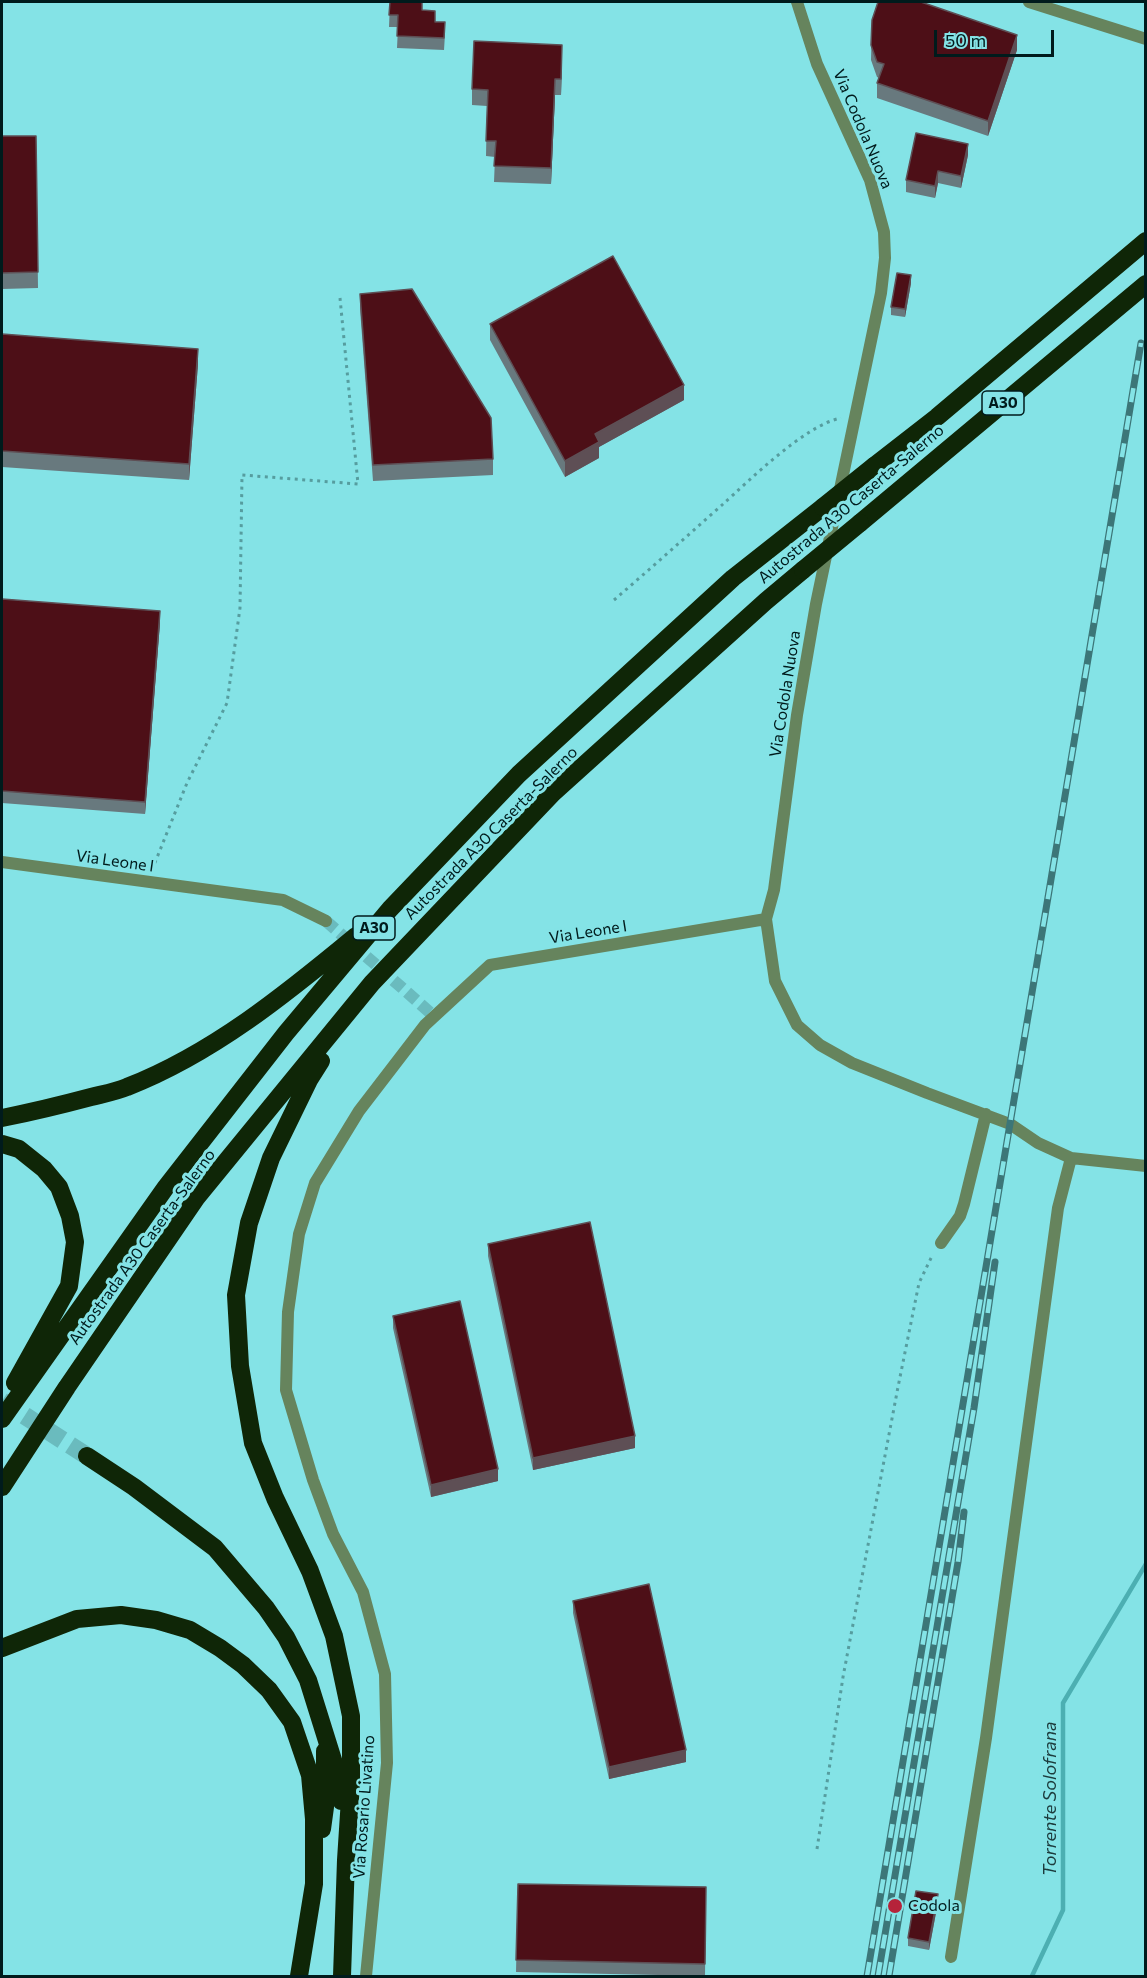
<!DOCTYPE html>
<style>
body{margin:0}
#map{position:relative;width:1147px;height:1978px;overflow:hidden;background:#84e3e6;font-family:Commissioner,sans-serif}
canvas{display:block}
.frame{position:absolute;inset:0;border:3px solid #001b1c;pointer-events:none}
.scale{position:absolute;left:934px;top:30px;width:120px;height:27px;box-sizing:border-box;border:3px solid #001b1c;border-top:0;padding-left:8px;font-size:18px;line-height:21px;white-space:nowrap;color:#001b1c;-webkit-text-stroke:4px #84e3e6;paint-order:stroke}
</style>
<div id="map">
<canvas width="1147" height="1978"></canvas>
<div class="frame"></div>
<div class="scale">50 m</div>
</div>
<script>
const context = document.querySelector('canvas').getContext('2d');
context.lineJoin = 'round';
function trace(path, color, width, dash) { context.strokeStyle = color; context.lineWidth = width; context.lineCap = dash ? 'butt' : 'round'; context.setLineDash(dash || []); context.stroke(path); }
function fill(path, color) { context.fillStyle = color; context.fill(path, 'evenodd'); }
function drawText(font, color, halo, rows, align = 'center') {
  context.font = font + ' Commissioner,sans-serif'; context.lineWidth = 6; context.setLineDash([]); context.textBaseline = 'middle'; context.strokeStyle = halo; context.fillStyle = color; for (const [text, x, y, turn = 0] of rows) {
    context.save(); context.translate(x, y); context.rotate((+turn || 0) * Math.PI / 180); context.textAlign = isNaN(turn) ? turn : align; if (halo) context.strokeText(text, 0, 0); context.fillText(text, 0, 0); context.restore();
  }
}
trace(new Path2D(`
 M1032,1976L1063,1910V1703L1146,1564`), '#4cafb2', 4.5);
trace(new Path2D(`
 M326,921L434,1016`), '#6abbbe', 12, [12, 6]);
trace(new Path2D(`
 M2,1401L87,1456`), '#6abbbe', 18, [18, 9]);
trace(new Path2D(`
 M614,600C650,569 686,537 722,505C750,480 805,425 841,418
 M152,870L187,783L227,703L240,608L242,475L358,484L340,298
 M817,1849L843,1677L898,1387L919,1283L933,1254`), '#569d9f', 3, [3, 4.5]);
trace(new Path2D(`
 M797,2L817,64L870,180L884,232L885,258L881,293L816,604L797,715L774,890L766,919L775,981L797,1025L820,1045L852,1063L927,1093L1010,1124L1038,1143L1071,1158L1146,1166
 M1029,2L1146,39
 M2,862L283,900L326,921
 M941,1243L960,1216L964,1204L986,1114
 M951,1957L986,1738L1058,1208L1071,1158
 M366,1976L387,1763L385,1674L363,1592L333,1534L313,1480L286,1390L288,1312L299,1234L315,1183L359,1111L425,1025L490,965L766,919`), '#66845d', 12);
trace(new Path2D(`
 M874,466L937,417L1146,241
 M860,523L1146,284
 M321,1061L309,1080L271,1158L249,1223L236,1295L240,1366L253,1443L275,1498L310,1571L334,1636L351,1716V1783L346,1860L342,1976
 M2,1118C32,1112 61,1105 91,1097C103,1094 115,1092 127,1087C212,1054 286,994 356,936
 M2,1144L19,1149L44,1169L59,1187L70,1216L75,1242L69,1286L15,1383
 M2,1419L166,1187L286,1033L390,909L519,774L733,578L823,507
 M87,1456L134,1487L215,1548L266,1608L286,1637L308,1680L338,1776L341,1801
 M2,1487L67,1387L197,1197L372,983L553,793L766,601L803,570
 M2,1648L77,1619L121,1615L156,1620L190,1630L220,1648L243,1665L269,1690L292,1722L310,1775L314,1819V1884L299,1976
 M322,1829L325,1807V1751`), '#0f2607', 18);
const rail = new Path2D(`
 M867,1976L1141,343
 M878,1976L974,1408L995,1262
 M889,1976L958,1562L964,1512`);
trace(rail, '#3c7678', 7);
trace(rail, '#84e3e6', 4.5, [14]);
trace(new Path2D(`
 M823,507L874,466
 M803,570L860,523`), '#0f2607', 18);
fill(new Path2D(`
 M390,2L422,10L435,22L445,34L444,50L397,48L398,27H389Z
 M872,20L1017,50L988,136L877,98V83L879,78L877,77L871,60Z
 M562,61L561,95H555L551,184L494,182L495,157L486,156L487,106L472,105V89Z
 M2,136H36L38,288L2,289Z
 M968,155L961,188L938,183L935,198L906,192V180Z
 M911,283L905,317L891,315V307Z
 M360,294L493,459V475L373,481L360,309Z
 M490,324L684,400L599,447V458L565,477L490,340Z
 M2,334L198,364L189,480L2,467Z
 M2,599L160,623L145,814L2,803Z
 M488,1244L635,1448L533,1470L488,1256Z
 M393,1316L498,1481L431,1497L393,1328Z
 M573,1601L686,1762L609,1779L573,1613Z
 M518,1884L706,1887L705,1976L516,1972Z
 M938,1902L929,1950L908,1946V1938Z`), '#68797e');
fill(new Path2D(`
 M1017,35V50L988,136V121Z
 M562,45V61L561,95V79Z
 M555,79V95L551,184V168Z
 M968,144V155L961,188V176Z
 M938,171V183L935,198V186Z
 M911,275V283L905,317V309Z
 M198,349V364L189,480V464Z
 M684,385V400L599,447V458L565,477V461L595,434Z
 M160,611V623L145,814V802Z
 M635,1436V1448L533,1470V1458Z
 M498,1469V1481L431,1497V1485Z
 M686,1750V1762L609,1779V1767Z
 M938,1894V1902L929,1950V1942Z`), '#5e4f55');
const building = new Path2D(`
 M390,2H422V10L435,11V22H445L444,38L397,36L398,15H389Z
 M878,2H921L1017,35L988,121L877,83L884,64L877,62L871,45L872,20Z
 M474,41L562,45L561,79H555L551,168L494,166L496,141H486L488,90L472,89Z
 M916,133L968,144L961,176L938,171L935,186L906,180Z
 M2,136H36L38,272L2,273Z
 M613,256L684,385L595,434L599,442L565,461L490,324Z
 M897,273L911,275L905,309L891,307Z
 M412,289L491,418L493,459L373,465L360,294Z
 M2,334L198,349L189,464L2,451Z
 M2,599L160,611L145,802L2,791Z
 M590,1222L635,1436L533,1458L488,1244Z
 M460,1301L498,1469L431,1485L393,1316Z
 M649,1584L686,1750L609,1767L573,1601Z
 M518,1884L706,1887L705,1964L516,1960Z
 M916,1891L938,1894L929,1942L908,1938Z`);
fill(building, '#4d0f17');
trace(building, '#5e4f55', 1.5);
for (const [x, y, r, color] of [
 [895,1906,8,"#b5233a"]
]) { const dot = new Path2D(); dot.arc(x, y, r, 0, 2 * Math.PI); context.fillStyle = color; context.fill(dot); trace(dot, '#84e3e6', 2); }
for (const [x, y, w] of [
 [1003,403,42],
 [374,928,42]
]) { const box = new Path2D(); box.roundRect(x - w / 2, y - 12, w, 24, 4.5); context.fillStyle = '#84e3e6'; context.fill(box); trace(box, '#001b1c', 1.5); }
drawText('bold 15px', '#001b1c', null, [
 ["A30",1003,403],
 ["A30",374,928]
]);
drawText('16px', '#001b1c', '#84e3e6', [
 ["Via Codola Nuova",863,129,67],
 ["Autostrada A30 Caserta-Salerno",851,504,-40],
 ["Via Codola Nuova",785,694,-81],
 ["Autostrada A30 Caserta-Salerno",491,833,-45],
 ["Via Leone I",115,861,8],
 ["Via Leone I",588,932,-9],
 ["Autostrada A30 Caserta-Salerno",142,1247,-54],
 ["Via Rosario Livatino",364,1807,-86]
]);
drawText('16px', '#001b1c', '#84e3e6', [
 ["Codola",908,1906]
], 'left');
drawText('italic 18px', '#1c3b3c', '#84e3e6', [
 ["Torrente Solofrana",1050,1799,-90]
]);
</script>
